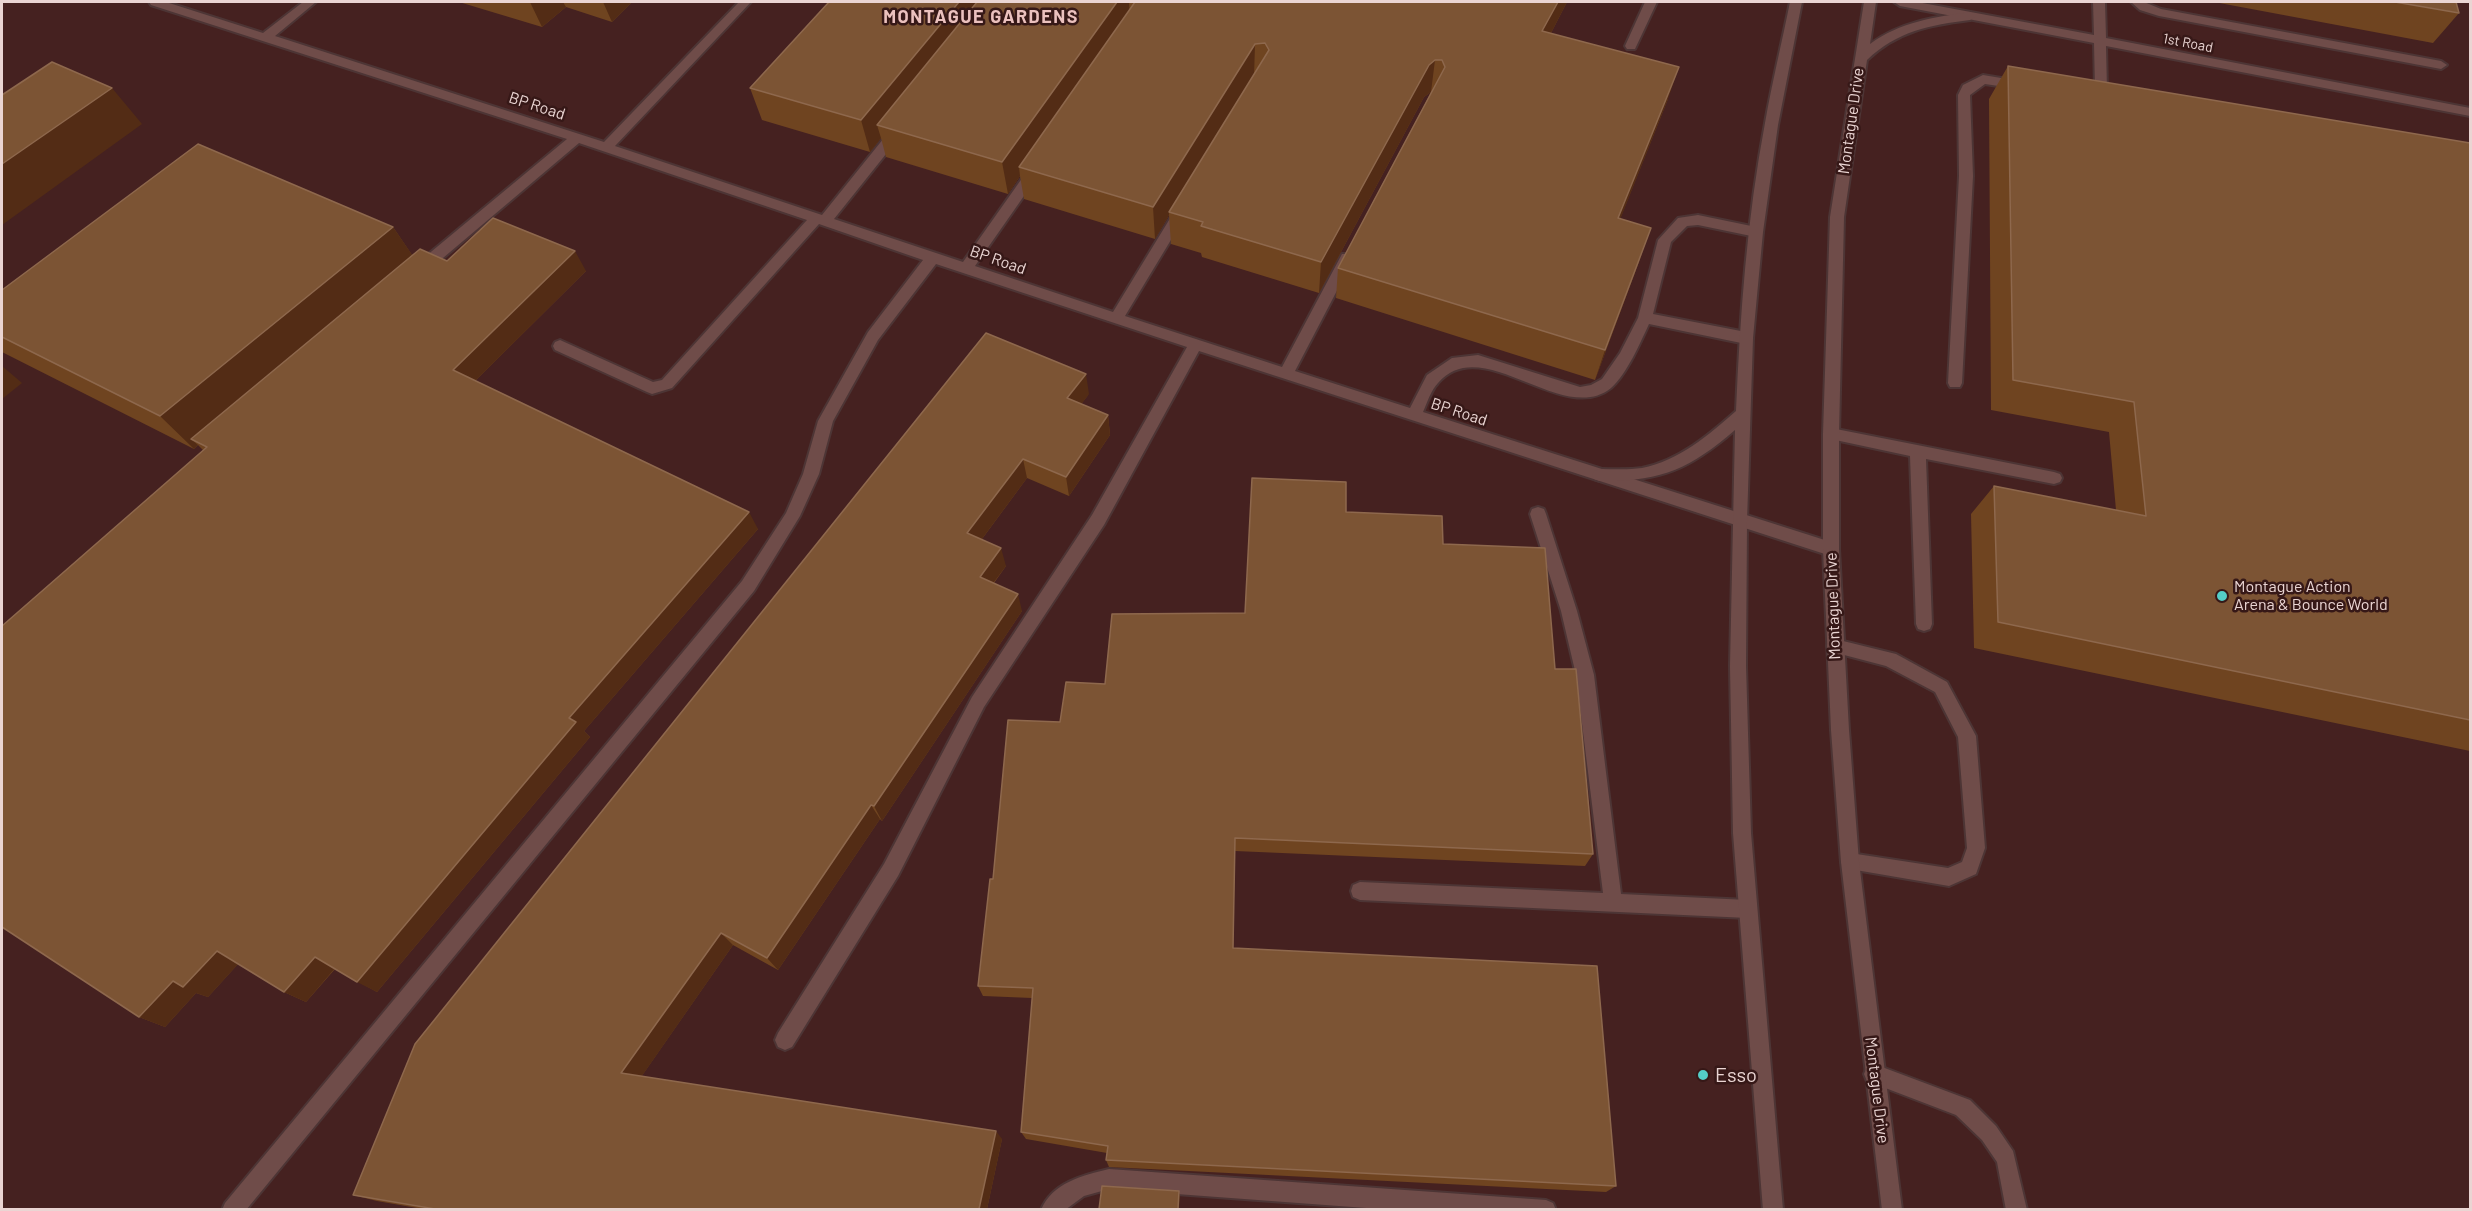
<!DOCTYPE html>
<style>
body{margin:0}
#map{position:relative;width:2472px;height:1211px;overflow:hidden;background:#361817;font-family:Barlow,sans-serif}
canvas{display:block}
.frame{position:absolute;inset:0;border:3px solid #ead5d3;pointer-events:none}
</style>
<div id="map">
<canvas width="2472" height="1211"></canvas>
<div class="frame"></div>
</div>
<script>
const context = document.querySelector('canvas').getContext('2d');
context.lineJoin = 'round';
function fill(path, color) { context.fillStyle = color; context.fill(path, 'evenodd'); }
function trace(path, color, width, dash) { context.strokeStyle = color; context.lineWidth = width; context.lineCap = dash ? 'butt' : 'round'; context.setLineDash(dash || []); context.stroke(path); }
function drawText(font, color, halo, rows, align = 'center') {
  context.font = font + ' Barlow,sans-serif'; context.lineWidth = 5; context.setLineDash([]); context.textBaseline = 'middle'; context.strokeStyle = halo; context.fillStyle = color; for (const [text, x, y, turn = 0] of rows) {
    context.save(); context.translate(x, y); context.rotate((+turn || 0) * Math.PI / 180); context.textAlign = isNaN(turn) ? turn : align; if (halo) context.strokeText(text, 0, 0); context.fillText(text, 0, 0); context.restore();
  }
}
fill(new Path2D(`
 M2,2H2470V1209L2,1210Z`), '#452120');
const service = new Path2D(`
 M149,2H166L263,33L303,2H316L275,36L604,142L739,2H751L615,146L822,215L892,128H902L904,131L902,134L834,219L963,262L1030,167H1040L1042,170L1040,173L975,266L1113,312L1177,207H1187L1189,210L1125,316L1282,367L1342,254H1352L1354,258L1295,371L1410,408L1427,375L1452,358L1478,355L1580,387L1591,385L1602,379L1620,353L1638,318L1658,240L1678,218L1698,215L1761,228L1763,232L1756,237L1698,225L1687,226L1671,242L1653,314L1746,332L1751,334L1753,338L1751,342L1746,344L1649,324C1640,343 1627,374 1611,388C1563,427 1482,331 1438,383C1431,390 1427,403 1423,412L1831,542L1837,544L1839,549L1837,554L1831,556L1199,351L1104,525L984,707L898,876L792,1047L785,1050L778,1047L775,1040L778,1033L884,864L972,697L1092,515L1187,347L936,264L878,340L833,421L819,474L800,516L754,591L246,1210H222L225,1203L742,581L786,513L803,474L818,421L868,332L923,260L819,224L672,388L652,394L647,392L555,350L553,346L555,342L560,340L653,382L662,380L807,220L579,143L424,274H414L412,270L414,266L567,139L151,5Z
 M1645,2H1657L1635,49H1627L1625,46Z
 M1894,2H1917L2094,35L2093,2H2105L2106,38L2470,108V116L2106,46L2107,91L2092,101L2086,97L2095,89L2094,43L1900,6Z
 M2131,2H2144L2161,9L2441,61L2447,65L2441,69L2159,16L2140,10Z
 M1983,75L2019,81L2025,85L2019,89L1985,84L1970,95L1973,176L1962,383L1960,387H1950L1948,383L1959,176L1958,95L1963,85Z
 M1831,428L2054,472L2060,474L2062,478L2060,482L2054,484L1926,459L1932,624L1930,629L1924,631L1918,629L1916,624L1910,456L1826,438L1823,434L1826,430Z
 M1538,507L1544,509L1546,514L1577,611L1594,675L1621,894L1748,900L1755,903L1757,909L1755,915L1748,918L1360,900L1353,897L1351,891L1353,885L1360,882L1603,893L1576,675L1561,611L1530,514L1532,509Z
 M1835,639L1896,654L1947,682L1976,736L1985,848L1976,874L1949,886L1844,868L1841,862L1844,856L1850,853L1948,868L1962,862L1967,848L1958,737L1935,692L1886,666L1829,651L1827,646L1829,641Z
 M1874,1064L1970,1100L1996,1126L2013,1151L2027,1210H2006L1997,1162L1982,1140L1956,1115L1867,1081L1864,1074L1867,1067Z
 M1109,1169L1546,1200L1553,1203L1556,1210H1393L1109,1189L1084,1196L1065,1210H1041C1052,1183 1083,1175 1109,1169Z`);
const secondary = new Path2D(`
 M1790,2H1802L1778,125L1763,232L1753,338L1747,521L1746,666L1751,833L1783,1210H1763L1733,833L1730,666L1735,430C1690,469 1660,482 1600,481L1594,479L1592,475L1594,471L1600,469C1614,469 1628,470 1642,468C1678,461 1709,435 1736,411C1740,315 1747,218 1765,123C1772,83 1782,42 1790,2Z
 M1864,2H1876L1870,44C1900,22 1934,17 1970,12L1976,16L1970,20C1930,25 1897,31 1867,60L1844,217L1839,434V549L1849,730L1859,862L1902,1210H1882L1841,862L1831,730L1823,549V434L1830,217Z`);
trace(service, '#4d3535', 4);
trace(secondary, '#4d3535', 4);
fill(service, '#6f4c49');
fill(secondary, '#6f4c49');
fill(new Path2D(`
 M459,2H632L612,22L566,7L542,27Z
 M829,2H1567L1551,33L1668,99L1620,219L1640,259L1595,380L1336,298L1338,268L1431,92L1424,97L1319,293L1202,257L1201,253L1171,244L1169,215L1155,239L1024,199L1020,176L1008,194L886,157L881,138L870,152L762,120L750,88Z
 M2214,2H2456L2459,13L2433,43Z
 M2008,66L2470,143V751L1974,648L1971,514L1994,486L2116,510L2109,432L1991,410L1989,99Z
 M393,227L412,255L447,261L586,271L475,381L758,529L584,731L590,737L377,992L335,969L306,1002L284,992L238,964L208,997L196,993L165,1027L139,1017L203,450L198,445L194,449L2,352V290Z
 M1089,394L1081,404L1108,415L1110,435L1069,496L1027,478L982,539L1006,566L994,583L1022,611L882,821L880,819L778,970L733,945L641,1077L1002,1139L987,1209H423L377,1201L353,1195L415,1044Z
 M1346,512L1443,544L1555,669L1593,854L1585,866L1235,851L1233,948L1616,1186L1606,1192L1109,1167L1106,1160L1107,1153L1026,1139L1021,1132L1032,998L983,996L978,986L993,879L1060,722L1105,684L1245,613Z`), '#6f4420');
fill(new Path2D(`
 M530,2H563L566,7L542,27Z
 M603,2H632L612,22Z
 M959,2H992L877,125L881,138L870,152L861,120Z
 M1117,2H1129L1130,20L1019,167L1020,176L1008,194L1002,162Z
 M1558,2H1567L1535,64L1542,31Z
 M1255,44L1254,77L1169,212V215L1155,239L1153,207Z
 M1435,60L1431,92L1424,97L1319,293L1321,262L1429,65Z
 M1679,67L1668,99L1608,250L1618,218Z
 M112,88L142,124L2,225V164Z
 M393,227L417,262L191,439L198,445L194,449L160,416Z
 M1651,228L1640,259L1595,380L1605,350Z
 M575,251L586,271L467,389L453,370Z
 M2,366L22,383L2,399Z
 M1086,374L1089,394L1071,418L1067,398Z
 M1108,415L1110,435L1069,496L1066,477Z
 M1023,459L1027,478L973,551L967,533Z
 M749,512L758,529L584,731L590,737L377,992L357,982L569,718Z
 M1001,548L1006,566L985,594L980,577Z
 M1018,594L1022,611L882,821L874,806Z
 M871,805L880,819L778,970L767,958Z
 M721,933L733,945L637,1083L621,1073Z
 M217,951L240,962L208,997L196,993L165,1027L139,1017L173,981Z
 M315,957L336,967L306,1002L284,992Z
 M996,1131L1002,1139L987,1209H979Z
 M1179,1191L1180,1197L1179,1209H1178Z`), '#532c15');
const building = new Path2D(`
 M829,2H959L861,120L750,88Z
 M977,2H1117L1002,162L877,125Z
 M1135,2H1558L1542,31L1679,67L1618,218L1651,228L1605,350L1338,268L1445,67L1442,60H1435L1429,65L1321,262L1201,226L1203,222L1169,212L1269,50L1265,43L1255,44L1153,207L1019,167Z
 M2395,2H2456L2459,13Z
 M52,62L112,88L2,164V95Z
 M2008,66L2470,143V720L1998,622L1994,486L2146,516L2134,402L2013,380Z
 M198,144L393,227L160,416L2,337V290Z
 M493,218L575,251L453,370L749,512L569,718L576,722L357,982L315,957L284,992L217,951L183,987L173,981L139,1017L2,927V626L207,447L191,439L420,249L447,261Z
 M986,333L1086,374L1067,398L1108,415L1066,477L1023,459L967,533L1001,548L980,577L1018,594L874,806L871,805L767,958L721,933L621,1073L996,1131L979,1209H435L353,1195L415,1044Z
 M1252,478L1346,482V512L1442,516L1443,544L1545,548L1555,669H1576L1593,854L1235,838L1233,948L1597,966L1616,1186L1106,1160L1108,1146L1021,1132L1033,988L978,986L990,879H993L1008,720L1060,722L1066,682L1105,684L1112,614L1245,613Z
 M1102,1186L1179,1191L1178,1209H1099Z`);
fill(building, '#7c5434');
trace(building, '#8e684d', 1.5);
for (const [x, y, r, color] of [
 [2222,596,6,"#54cdc7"],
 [1703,1075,6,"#54cdc7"]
]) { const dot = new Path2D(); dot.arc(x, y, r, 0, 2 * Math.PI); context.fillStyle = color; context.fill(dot); trace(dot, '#361817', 2); }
drawText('14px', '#ead5d3', '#361817', [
 ["1st Road",2188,43,11]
]);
drawText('16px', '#ead5d3', '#361817', [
 ["BP Road",537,106,18],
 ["Montague Drive",1851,121,-82],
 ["BP Road",998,260,19],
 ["BP Road",1459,412,18],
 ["Montague Drive",1833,606,-92],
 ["Montague Drive",1877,1090,83]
]);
drawText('16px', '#ead5d3', '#361817', [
 ["Montague Action",2234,587],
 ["Arena & Bounce World",2234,605]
], 'left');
context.letterSpacing = '1.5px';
drawText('bold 18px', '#ebc1be', '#361817', [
 ["MONTAGUE GARDENS",981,17]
]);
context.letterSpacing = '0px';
drawText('20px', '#ead5d3', '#361817', [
 ["Esso",1715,1075]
], 'left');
</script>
